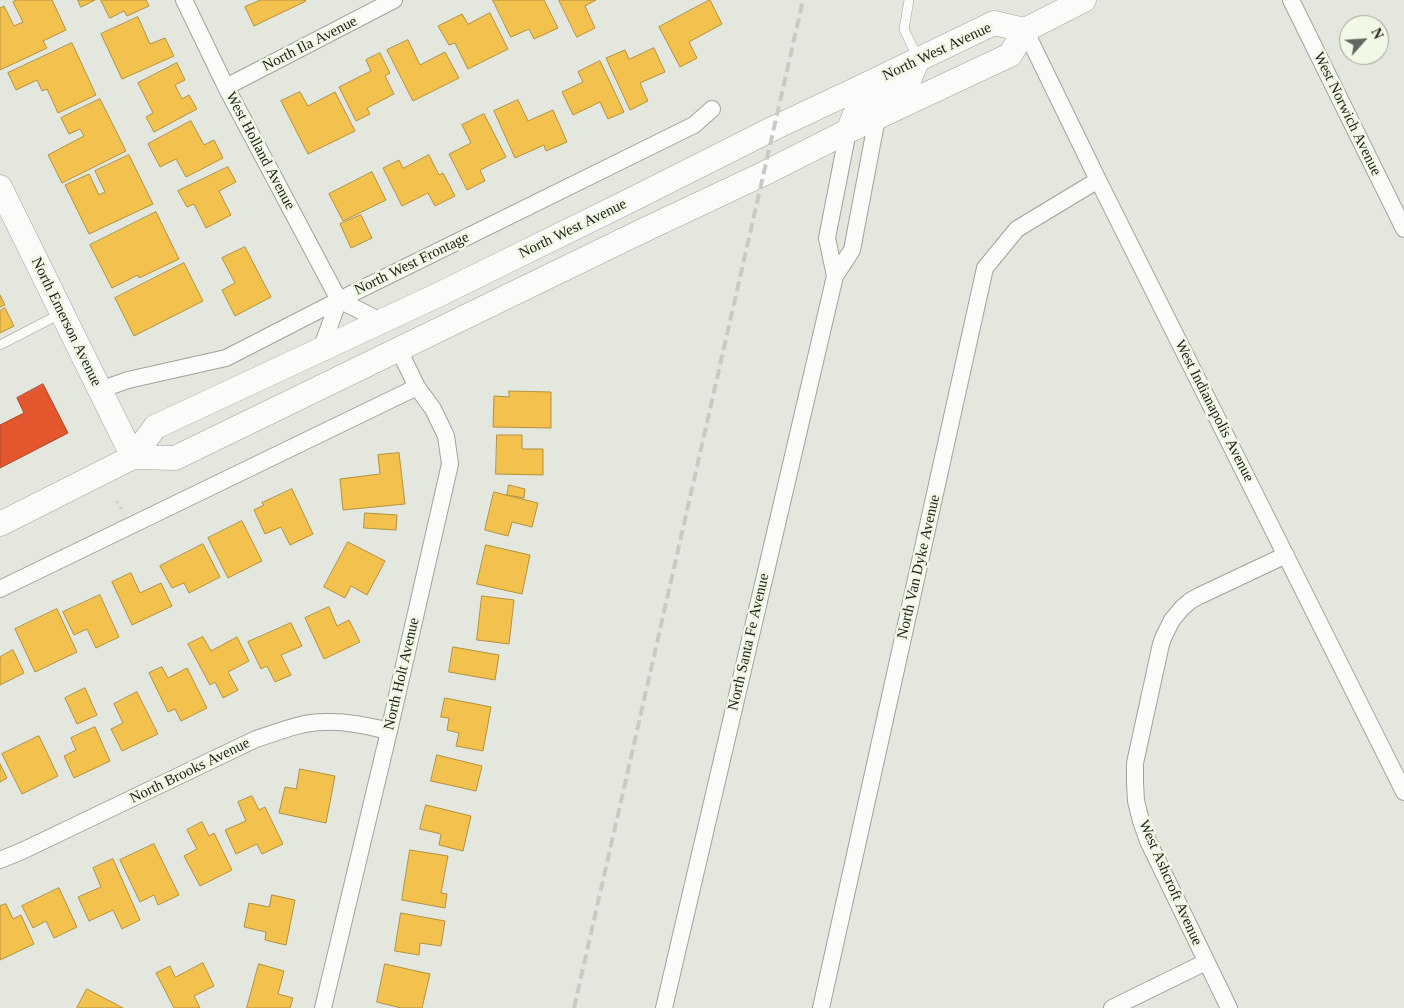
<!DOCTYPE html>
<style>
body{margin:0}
#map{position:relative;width:1404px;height:1008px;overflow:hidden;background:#e3e7dd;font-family:"Times New Roman",serif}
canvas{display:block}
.north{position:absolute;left:1339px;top:15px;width:50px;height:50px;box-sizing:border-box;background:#f1f8e6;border:1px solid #9da294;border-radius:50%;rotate:64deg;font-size:14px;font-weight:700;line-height:20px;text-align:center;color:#1e201a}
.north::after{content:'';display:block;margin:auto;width:18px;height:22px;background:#63665e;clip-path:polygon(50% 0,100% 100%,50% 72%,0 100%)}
</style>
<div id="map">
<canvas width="1404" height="1008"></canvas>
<div class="north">N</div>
</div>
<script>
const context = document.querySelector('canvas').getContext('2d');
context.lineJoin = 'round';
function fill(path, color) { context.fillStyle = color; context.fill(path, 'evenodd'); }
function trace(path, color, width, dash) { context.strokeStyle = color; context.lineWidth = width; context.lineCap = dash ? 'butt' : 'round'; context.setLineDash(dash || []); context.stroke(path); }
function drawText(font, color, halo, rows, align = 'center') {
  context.font = font + ' "Times New Roman",serif'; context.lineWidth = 5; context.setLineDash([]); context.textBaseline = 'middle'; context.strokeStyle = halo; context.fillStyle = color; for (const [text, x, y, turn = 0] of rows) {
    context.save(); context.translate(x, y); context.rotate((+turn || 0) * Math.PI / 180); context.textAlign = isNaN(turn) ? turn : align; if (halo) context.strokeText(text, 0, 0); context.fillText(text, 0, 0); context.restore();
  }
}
const homes = new Path2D(`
 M17,0H52L66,30L43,41L47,48L0,70V8L4,6L14,26L23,22L13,2Z
 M78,0H95L81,7Z
 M101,0H146L149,6L127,16L124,11L110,18Z
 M261,0H305L306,1L254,26L245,7Z
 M493,0H544L558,28L534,39L529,29L511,37Z
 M559,0H596L585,6L595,28L577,37Z
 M710,0L722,24L689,42L697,58L680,67L659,27Z
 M490,13L508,49L468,69L455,43L449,45L438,26L462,14L468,24Z
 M138,17L150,44L165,38L174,56L122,79L101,34Z
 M408,40L420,65L445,52L459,78L413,101L387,50Z
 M72,43L96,95L58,113L47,89L42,91L37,80L16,90L8,73Z
 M654,48L665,72L640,83L648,101L630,110L606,58L625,50L629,59Z
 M380,53L390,73L385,76L394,94L367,108L370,114L356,121L339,87L371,71L366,60Z
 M600,61L624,112L608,119L600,102L573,115L562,92L583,82L578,72Z
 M177,63L185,80L175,85L182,99L189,95L197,109L154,132L146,117L153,113L138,83Z
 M300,92L308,106L335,92L355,131L308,154L281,101Z
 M100,99L126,151L62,183L48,155L84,136L80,129L69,134L61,118Z
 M518,100L528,121L553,110L567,142L546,151L544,145L515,158L494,111Z
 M484,114L506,157L480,170L485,181L467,190L449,154L471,143L462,125Z
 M191,121L204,145L214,140L223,158L186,177L176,159L160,167L148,144Z
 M129,155L153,204L89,234L65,185L89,174L99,195L105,192L95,171Z
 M429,155L439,175L443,173L455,196L435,206L428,193L402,206L383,168L399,160L403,168Z
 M228,167L236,182L219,191L231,215L206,228L194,204L187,207L178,191Z
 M372,172L386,200L343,221L329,194Z
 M156,212L179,259L139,278L138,275L112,288L90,245Z
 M361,215L372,238L351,248L340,224Z
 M245,247L271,297L235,316L222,290L235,283L222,258Z
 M184,263L203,301L134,336L115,298Z
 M0,295L5,305L0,307Z
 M5,308L14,326L0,333V311Z
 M509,391L551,392V428L493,427L494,396L509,397Z
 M497,435H522V449H543V475L496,474Z
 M399,453L405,504L343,510L340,479L380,474L378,455Z
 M509,485L525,489L524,498L507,495Z
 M292,489L313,534L290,545L281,527L265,534L254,510L264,505L262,503Z
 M494,492L538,503L532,527L512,522L508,536L485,530Z
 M365,513L397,515L396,530L364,528Z
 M242,521L262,561L228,578L208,538Z
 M348,542L385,561L367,595L351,586L345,598L324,587Z
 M203,544L220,577L189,593L184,583L172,588L160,566Z
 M486,545L530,555L522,594L477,584Z
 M131,573L140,593L161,583L172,606L132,625L112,582Z
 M100,595L119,637L96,648L87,629L74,635L63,612Z
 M482,596L514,600L509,644L477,640Z
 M329,607L337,626L349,620L360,642L324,659L305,618Z
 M57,609L77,652L35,672L15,629Z
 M291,623L302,646L281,655L291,675L275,682L267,666L261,669L248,642Z
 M203,637L211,651L237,637L249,661L228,672L238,690L223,698L215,682L210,685L188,644Z
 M453,647L499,655L495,680L449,672Z
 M13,650L24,673L0,685V657Z
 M162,667L168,678L187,668L207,708L181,721L175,709L168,712L149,673Z
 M85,688L97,715L77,724L65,698Z
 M137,692L158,734L122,751L111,729L123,723L114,704Z
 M445,698L491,707L483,751L456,746L459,733L447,730L449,718L441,717Z
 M95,727L110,761L74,778L64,756L76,750L71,738Z
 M39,736L58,776L22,794L2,754Z
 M437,755L482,766L476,791L431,781Z
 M0,764L7,778L0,782Z
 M300,769L335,776L326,823L279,813L285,787L296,789Z
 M252,796L259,810L265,807L283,844L262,854L257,844L236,854L225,830L246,821L238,802Z
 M426,805L471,816L463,851L439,845L441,834L420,829Z
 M202,822L209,836L214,833L232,870L200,886L184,856L197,849L187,830Z
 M154,844L179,895L158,905L154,895L140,902L120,860Z
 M410,850L448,856L441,893L447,894L445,908L402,900Z
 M113,859L140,920L122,929L113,910L89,921L78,897L101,887L93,868Z
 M59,888L77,927L54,938L46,921L33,928L22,906Z
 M272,895L295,900L286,945L265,940L266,932L244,927L249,903L269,907Z
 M6,904L13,919L21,915L34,944L0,960V906Z
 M401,913L445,921L441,946L420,943L419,955L395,951Z
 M203,963L214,986L194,996L200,1008H174L156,973L170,966L175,977Z
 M259,964L284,971L278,994L293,998L290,1008H247Z
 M385,964L430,974L422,1008H401L377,1002Z
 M87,989L123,1008H77Z`);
fill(homes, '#f2c14e');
trace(homes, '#b2913e', 1);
const shops = new Path2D(`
 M43,384L68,433L0,468V425L24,413L17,398Z`);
fill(shops, '#e4572e');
trace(shops, '#a94628', 1);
const lane = new Path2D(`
 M909,0L904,29L918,59
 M0,345L62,313`);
const street = new Path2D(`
 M184,0L226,87L339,300L381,321
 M1291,0L1404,229
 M1025,30L1098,180L1404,792
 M226,87L394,0
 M835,276L827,238L848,131
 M321,349L339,300
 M100,390L128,380L226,358L339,300L694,125L712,109
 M0,589L417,387
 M0,860L22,851L256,739C278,732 301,722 324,722C346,721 368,726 389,731
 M323,1008L389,731L450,464L446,436L433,409L417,387L399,350
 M664,1008L835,276L852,250L877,118
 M821,1008L985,268L1017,229L1098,180
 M1112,1008L1206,962
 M1229,1008L1148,841L1141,821L1136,801L1135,783V763L1161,644L1164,636L1172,620L1182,608L1190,601L1199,596L1286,555`);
const secondary = new Path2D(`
 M849,129L855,114L869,103L908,83L918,59
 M0,187L133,457
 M133,457L155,427L438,295L629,201L774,128L861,87L994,23L1025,30
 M0,524L133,457L175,458L640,232L763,174L848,131L1010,55L1025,30L1084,0`);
trace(lane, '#a0a39c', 10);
trace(street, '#a0a39c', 18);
trace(secondary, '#a0a39c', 25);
trace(new Path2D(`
 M117,501L123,512`), '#d0d1cf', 3, [2.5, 4]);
trace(lane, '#fbfbfa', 9);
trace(street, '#fbfbfa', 16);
trace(secondary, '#fbfbfa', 24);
trace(new Path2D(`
 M574,1008L803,0`), '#c9cac7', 4, [10, 5]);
drawText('15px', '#1e201a', '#f1f8e6', [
 ["North Ila Avenue",310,44,-27],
 ["North West Avenue",937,52,-25],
 ["West Norwich Avenue",1347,114,64],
 ["West Holland Avenue",260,151,62],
 ["North West Avenue",573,229,-26],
 ["North West Frontage",412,264,-26],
 ["North Emerson Avenue",66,322,64],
 ["West Indianapolis Avenue",1214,411,63],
 ["North Van Dyke Avenue",919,567,-77],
 ["North Santa Fe Avenue",749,642,-77],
 ["North Holt Avenue",402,674,-77],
 ["North Brooks Avenue",190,771,-26],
 ["West Ashcroft Avenue",1170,883,66]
]);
</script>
